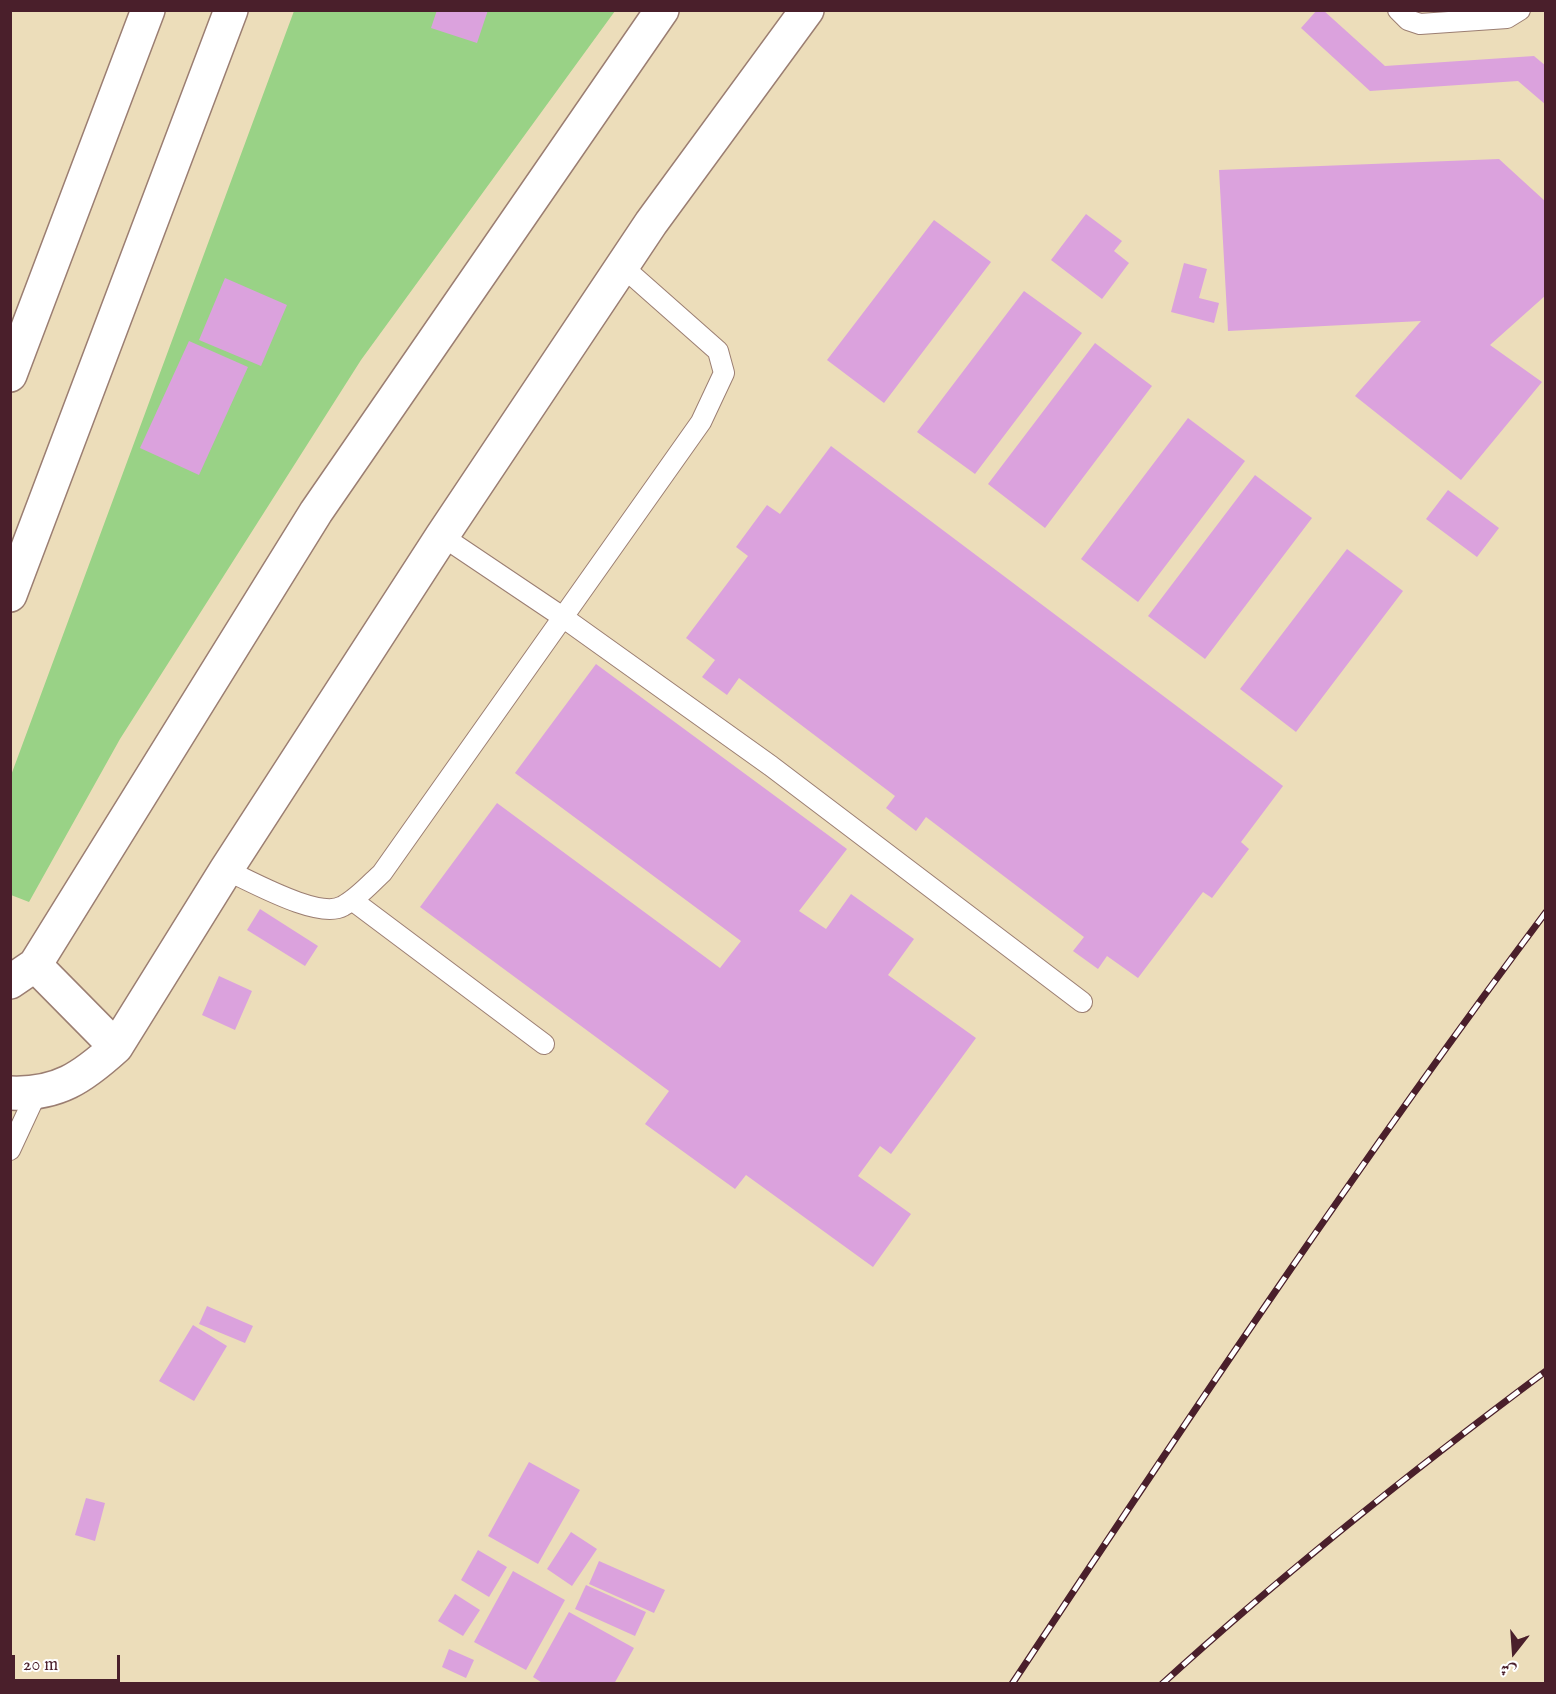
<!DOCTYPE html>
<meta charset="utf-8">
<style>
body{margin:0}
#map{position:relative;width:1556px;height:1694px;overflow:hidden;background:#ecddba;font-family:"IM FELL English",Amiri,serif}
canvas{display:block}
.frame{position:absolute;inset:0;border:12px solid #4a1f2b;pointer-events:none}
.north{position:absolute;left:1484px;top:1622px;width:60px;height:60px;-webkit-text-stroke:4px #fff;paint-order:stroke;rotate:197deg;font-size:16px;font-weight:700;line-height:24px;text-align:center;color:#4a1f2b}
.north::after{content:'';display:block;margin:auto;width:21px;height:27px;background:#4a1f2b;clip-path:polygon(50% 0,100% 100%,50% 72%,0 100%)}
.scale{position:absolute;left:12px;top:1655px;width:108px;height:27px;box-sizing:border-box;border:3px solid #4a1f2b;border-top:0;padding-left:8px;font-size:18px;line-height:21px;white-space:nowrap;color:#4a1f2b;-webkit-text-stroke:4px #fff;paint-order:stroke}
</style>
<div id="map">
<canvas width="1556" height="1694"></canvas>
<div class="frame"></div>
<div class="north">ش</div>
<div class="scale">20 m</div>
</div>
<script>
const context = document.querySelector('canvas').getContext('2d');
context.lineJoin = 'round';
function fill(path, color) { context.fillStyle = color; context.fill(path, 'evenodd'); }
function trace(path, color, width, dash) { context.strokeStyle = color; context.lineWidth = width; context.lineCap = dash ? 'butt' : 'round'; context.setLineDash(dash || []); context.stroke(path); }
fill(new Path2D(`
 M294,11H615L361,360L120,739L29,902L11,895L10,778Z`), '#99d286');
fill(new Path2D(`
 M437,10H488L477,43L431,28Z
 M1317,10H1323L1385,66L1534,56L1546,66V105L1518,81L1370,91L1301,28Z
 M1499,159L1546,202V295L1490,345L1542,382L1461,480L1355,396L1421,321L1228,331L1219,170Z
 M1086,214L1122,241L1114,251L1129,263L1102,299L1051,260Z
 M934,220L991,262L884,403L827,360Z
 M1184,263L1207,269L1199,298L1219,303L1214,323L1171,312Z
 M225,278L287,305L261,366L199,340Z
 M1024,291L1082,333L975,474L917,432Z
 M189,341L248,367L199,475L140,448Z
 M1095,343L1152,386L1045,528L988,484Z
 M1188,418L1245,461L1138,602L1081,559Z
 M831,446L1283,786L1241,842L1249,849L1212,898L1203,892L1138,978L1107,956L1098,969L1073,951L1084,937L926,817L916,831L886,808L895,796L739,678L727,695L702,677L715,660L686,638L748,556L736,547L767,505L780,514Z
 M1255,475L1312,518L1205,659L1148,616Z
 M1448,490L1499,528L1477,557L1426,519Z
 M1347,549L1403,591L1296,732L1240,689Z
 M596,664L847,849L799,911L826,929L851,894L914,939L888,975L976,1038L891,1154L880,1146L858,1176L911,1214L873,1267L746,1175L735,1189L645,1124L669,1091L420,907L497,803L720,968L741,941L515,773Z
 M260,909L318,946L305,966L247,930Z
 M219,976L252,991L235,1030L202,1015Z
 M207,1306L253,1326L245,1343L199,1324Z
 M193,1325L227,1346L194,1401L159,1381Z
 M529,1462L580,1490L538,1564L488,1536Z
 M86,1498L105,1503L95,1541L75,1535Z
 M571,1532L597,1549L572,1586L547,1569Z
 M478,1550L507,1567L489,1597L461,1580Z
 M599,1561L665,1590L654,1613L589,1584Z
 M513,1571L565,1600L526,1670L474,1642Z
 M586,1585L646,1612L635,1636L575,1609Z
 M455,1594L480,1610L463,1636L438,1621Z
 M569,1612L634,1648L614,1684H544L533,1677Z
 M449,1649L474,1660L466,1678L442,1667Z`), '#dba2dd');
const service = new Path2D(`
 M1398,10L1408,20L1420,24L1507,18L1520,10
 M442,536L564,618L771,766L1082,1002
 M226,870C251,881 319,920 343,906C358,898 370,884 382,873L701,422L724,373L718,351L623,267
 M352,900L544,1044
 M10,1150L36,1094`);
const tertiary = new Path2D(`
 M10,375L148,10
 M10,595L231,10
 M35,965L116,1047
 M10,982L35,965L316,512L662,10
 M10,1093C58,1095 83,1077 116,1047L226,870L442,536L651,223L807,10`);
trace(service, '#9b7e72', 22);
trace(tertiary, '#9b7e72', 36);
trace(service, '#fff', 20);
trace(tertiary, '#fff', 33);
const rail = new Path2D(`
 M1012,1684C1185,1423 1358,1163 1546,912
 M1162,1684C1285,1572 1413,1470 1546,1371`);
trace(rail, '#4a1f2b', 7);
trace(rail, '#fff', 4.5, [14]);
</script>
